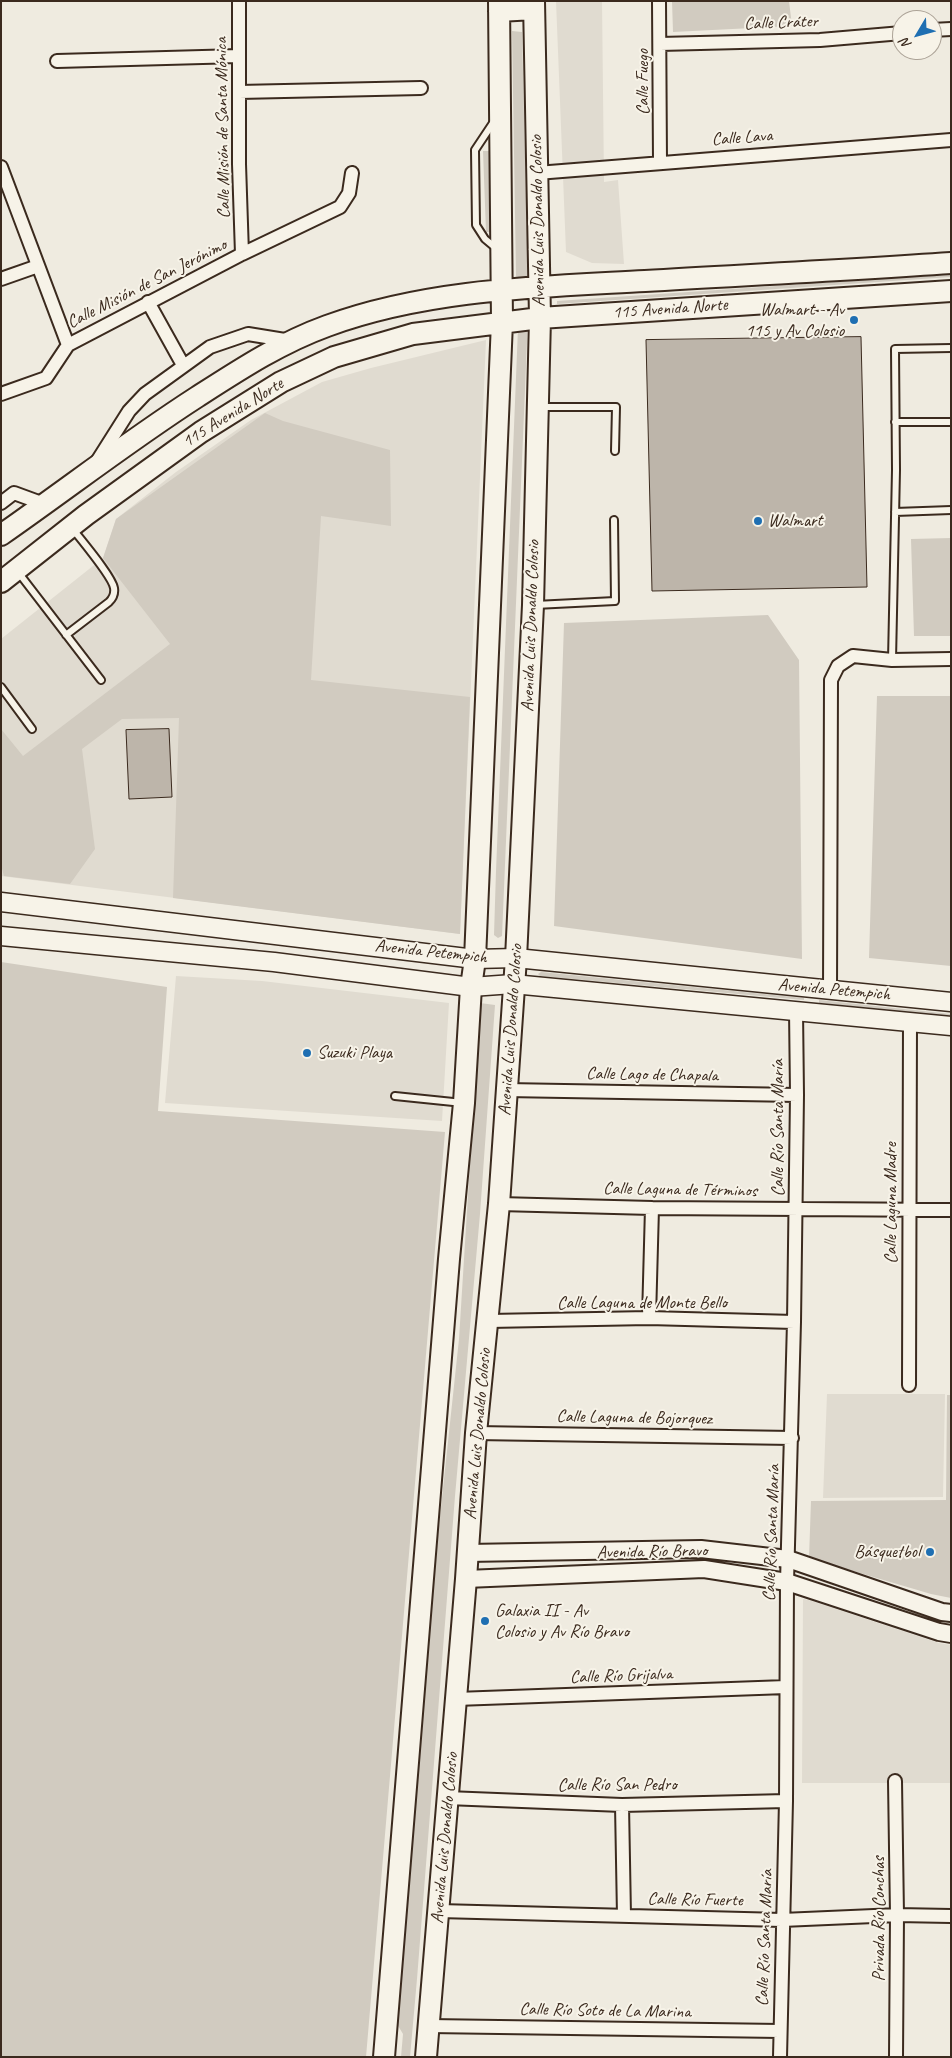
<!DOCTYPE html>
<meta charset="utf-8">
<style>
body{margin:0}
#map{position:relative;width:952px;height:2058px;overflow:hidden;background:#efebe0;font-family:Caveat,sans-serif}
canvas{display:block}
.frame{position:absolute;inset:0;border:2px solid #3b2a1e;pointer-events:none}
.north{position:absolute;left:892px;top:10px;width:50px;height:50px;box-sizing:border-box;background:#f7f3e8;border:1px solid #aca397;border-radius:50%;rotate:233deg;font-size:14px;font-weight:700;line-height:20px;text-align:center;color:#3b2a1e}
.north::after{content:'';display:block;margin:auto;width:18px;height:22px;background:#1f6fb2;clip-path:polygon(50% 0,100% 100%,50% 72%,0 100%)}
</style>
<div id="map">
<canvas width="952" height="2058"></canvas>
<div class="frame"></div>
<div class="north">N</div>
</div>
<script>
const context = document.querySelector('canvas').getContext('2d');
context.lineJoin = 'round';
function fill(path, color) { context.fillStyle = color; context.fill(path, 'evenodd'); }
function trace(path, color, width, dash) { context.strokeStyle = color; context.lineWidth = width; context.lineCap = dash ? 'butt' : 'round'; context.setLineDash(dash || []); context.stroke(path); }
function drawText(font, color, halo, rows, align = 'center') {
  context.font = font + ' Caveat,sans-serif'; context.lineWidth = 4; context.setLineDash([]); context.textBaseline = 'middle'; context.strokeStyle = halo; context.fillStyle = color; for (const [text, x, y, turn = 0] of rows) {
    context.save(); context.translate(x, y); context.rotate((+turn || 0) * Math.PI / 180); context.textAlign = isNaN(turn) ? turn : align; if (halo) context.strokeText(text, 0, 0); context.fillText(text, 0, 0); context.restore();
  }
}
fill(new Path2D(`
 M556,1H602L604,182L618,180L624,264L592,263L566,252Z
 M486,340L460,934L1,876V639L103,558L116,519L176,472L251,420L322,382L371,368Z
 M176,976L262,981L449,1003L442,1121L165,1103Z
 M827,1394H945L943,1497L823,1498Z
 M803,1599L809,1600L939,1643L951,1645V1783H802Z`), '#e0dbd0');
fill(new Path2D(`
 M672,1H789L792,26L673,32Z
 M512,31L522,32L528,281H517L516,275Z
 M483,151H489L492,232H486Z
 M951,274V277L557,304V301Z
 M518,328H527V342L502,936L498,938L494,935L496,871Z
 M265,413L283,421L390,450L391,526L321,516L311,680L470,697L460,934L173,898L179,718L122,719L82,749L95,849L70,884L4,876L1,865V729L23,756L170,644L103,558L116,519Z
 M951,538V636H914L911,539Z
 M768,615L799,660L802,959L554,926L564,623Z
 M877,696H951V966L869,958Z
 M1,962L167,987L158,1111L445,1132L366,2057H1Z
 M541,972L804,998V1000L540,976L538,974Z
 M819,1000L951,1014V1016L819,1003Z
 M480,1003L495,1005L480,1214L455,1496L417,1979L410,2057H401L403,2034L397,2024L438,1535L459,1339Z
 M947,1395H951V1598L931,1594L809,1558L811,1501L946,1500Z`), '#d1cbc0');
const building = new Path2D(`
 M861,337L867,587L652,591L646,340Z
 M169,729L172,797L129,799L126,730Z`);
fill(building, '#bdb5aa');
trace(building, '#3b2a1e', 1);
const service = new Path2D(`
 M495,120L475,150L476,225L485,239L497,249
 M541,407H616L615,451
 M895,422H951
 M895,512L951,510
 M18,572L101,680
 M535,605L615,601L614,520
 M66,635L109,602C113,598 115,594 114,588C112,576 81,540 72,528
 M892,660L896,470L895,349L951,348
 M1,687L32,729
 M395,1096L463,1103`);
const minor = new Path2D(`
 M239,1V164L242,254
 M659,1L660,162
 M932,30L951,29
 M660,44L820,40L902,33
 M57,61L239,56
 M239,92L421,88
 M1,167L68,345
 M537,173L951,140
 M1,279L38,266
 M148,302L183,365
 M1,394L46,378L68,345L242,254L340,207L349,193L352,173
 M98,460L129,411L145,394L210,347L248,334L291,341
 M1,503L14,493L44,504
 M830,991L831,680L838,666L853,656L892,660L951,659
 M506,1090L797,1095
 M499,1204L652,1208L951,1210
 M649,1318L652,1208
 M489,1321L649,1318L794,1322
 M909,1385L910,1022
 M476,1433L792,1438
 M456,1699L786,1687
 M895,1781L897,1915L896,2057
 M447,1798L622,1805L786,1801
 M622,1805L624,1916
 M439,1911L782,1920L897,1915L951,1916
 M429,2026L780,2031
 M780,2057L786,1801L787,1582L794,1322L797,1095L796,1010`);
const tertiary = new Path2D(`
 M467,1553L701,1549L788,1559L942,1612L951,1613
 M466,1579L704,1569L787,1582L939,1632L951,1634`);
const secondary = new Path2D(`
 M1,902L475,959L516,958L951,1002
 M1,936L274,962L471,987L513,984L951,1026`);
const primary = new Path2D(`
 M499,11L534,9
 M1,535C67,489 130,440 197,397C239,370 280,343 327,326C428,289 539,287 645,281C747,275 849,270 951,263
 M1,582L86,515L201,432L281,382L334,357L413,334L540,318L951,291
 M384,2057L449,1259L464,1103L471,987L475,959L502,322L499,1
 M426,2057L466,1579L476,1433L499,1204L516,958L533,605L540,318L534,1`);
trace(service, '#3b2a1e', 10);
trace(minor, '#3b2a1e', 16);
trace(tertiary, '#3b2a1e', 20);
trace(secondary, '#3b2a1e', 21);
trace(primary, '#3b2a1e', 24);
trace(service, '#f7f3e8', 6);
trace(minor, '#f7f3e8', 12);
trace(tertiary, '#f7f3e8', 16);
trace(secondary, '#f7f3e8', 18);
trace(primary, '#f7f3e8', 20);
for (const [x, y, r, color] of [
 [854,320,5,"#1f6fb2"],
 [758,521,5,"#1f6fb2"],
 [307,1053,5,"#1f6fb2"],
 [930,1552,5,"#1f6fb2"],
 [485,1621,5,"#1f6fb2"]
]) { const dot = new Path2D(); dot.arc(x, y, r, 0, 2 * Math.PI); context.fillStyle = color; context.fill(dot); trace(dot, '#f7f3e8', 2); }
drawText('18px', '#3b2a1e', '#f7f3e8', [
 ["Calle Cráter",781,23,-2],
 ["Calle Fuego",643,82,-90],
 ["Calle Misión de Santa Mónica",223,128,-91],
 ["Calle Lava",742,138,-4],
 ["Avenida Luis Donaldo Colosio",538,221,-91],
 ["Calle Misión de San Jerónimo",147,284,-27],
 ["115 Avenida Norte",670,309,-4],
 ["115 Avenida Norte",233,413,-32],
 ["Avenida Luis Donaldo Colosio",531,626,-88],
 ["Avenida Petempich",431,952,6],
 ["Avenida Petempich",834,990,5],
 ["Avenida Luis Donaldo Colosio",511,1030,-86],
 ["Calle Lago de Chapala",652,1075,1],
 ["Calle Río Santa María",778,1128,-90],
 ["Calle Laguna de Términos",680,1190,1],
 ["Calle Laguna Madre",891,1203,-90],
 ["Calle Laguna de Monte Bello",642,1303],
 ["Calle Laguna de Bojorquez",634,1418,1],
 ["Avenida Luis Donaldo Colosio",478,1434,-85],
 ["Calle Río Santa María",772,1533,-88],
 ["Avenida Río Bravo",652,1552,-1],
 ["Calle Río Grijalva",621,1676,-2],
 ["Calle Río San Pedro",617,1785],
 ["Avenida Luis Donaldo Colosio",445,1838,-85],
 ["Calle Río Fuerte",695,1900,1],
 ["Privada Río Conchas",879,1919,-90],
 ["Calle Río Santa María",765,1938,-88],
 ["Calle Río Soto de La Marina",605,2011,1]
]);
drawText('18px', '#3b2a1e', '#f7f3e8', [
 ["Walmart - Av",844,310,"right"],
 ["115 y Av Colosio",844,331,"right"],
 ["Walmart",768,521],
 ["Suzuki Playa",317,1053],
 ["Básquetbol",920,1552,"right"],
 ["Galaxia II - Av",495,1611],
 ["Colosio y Av Río Bravo",495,1632]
], 'left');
</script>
